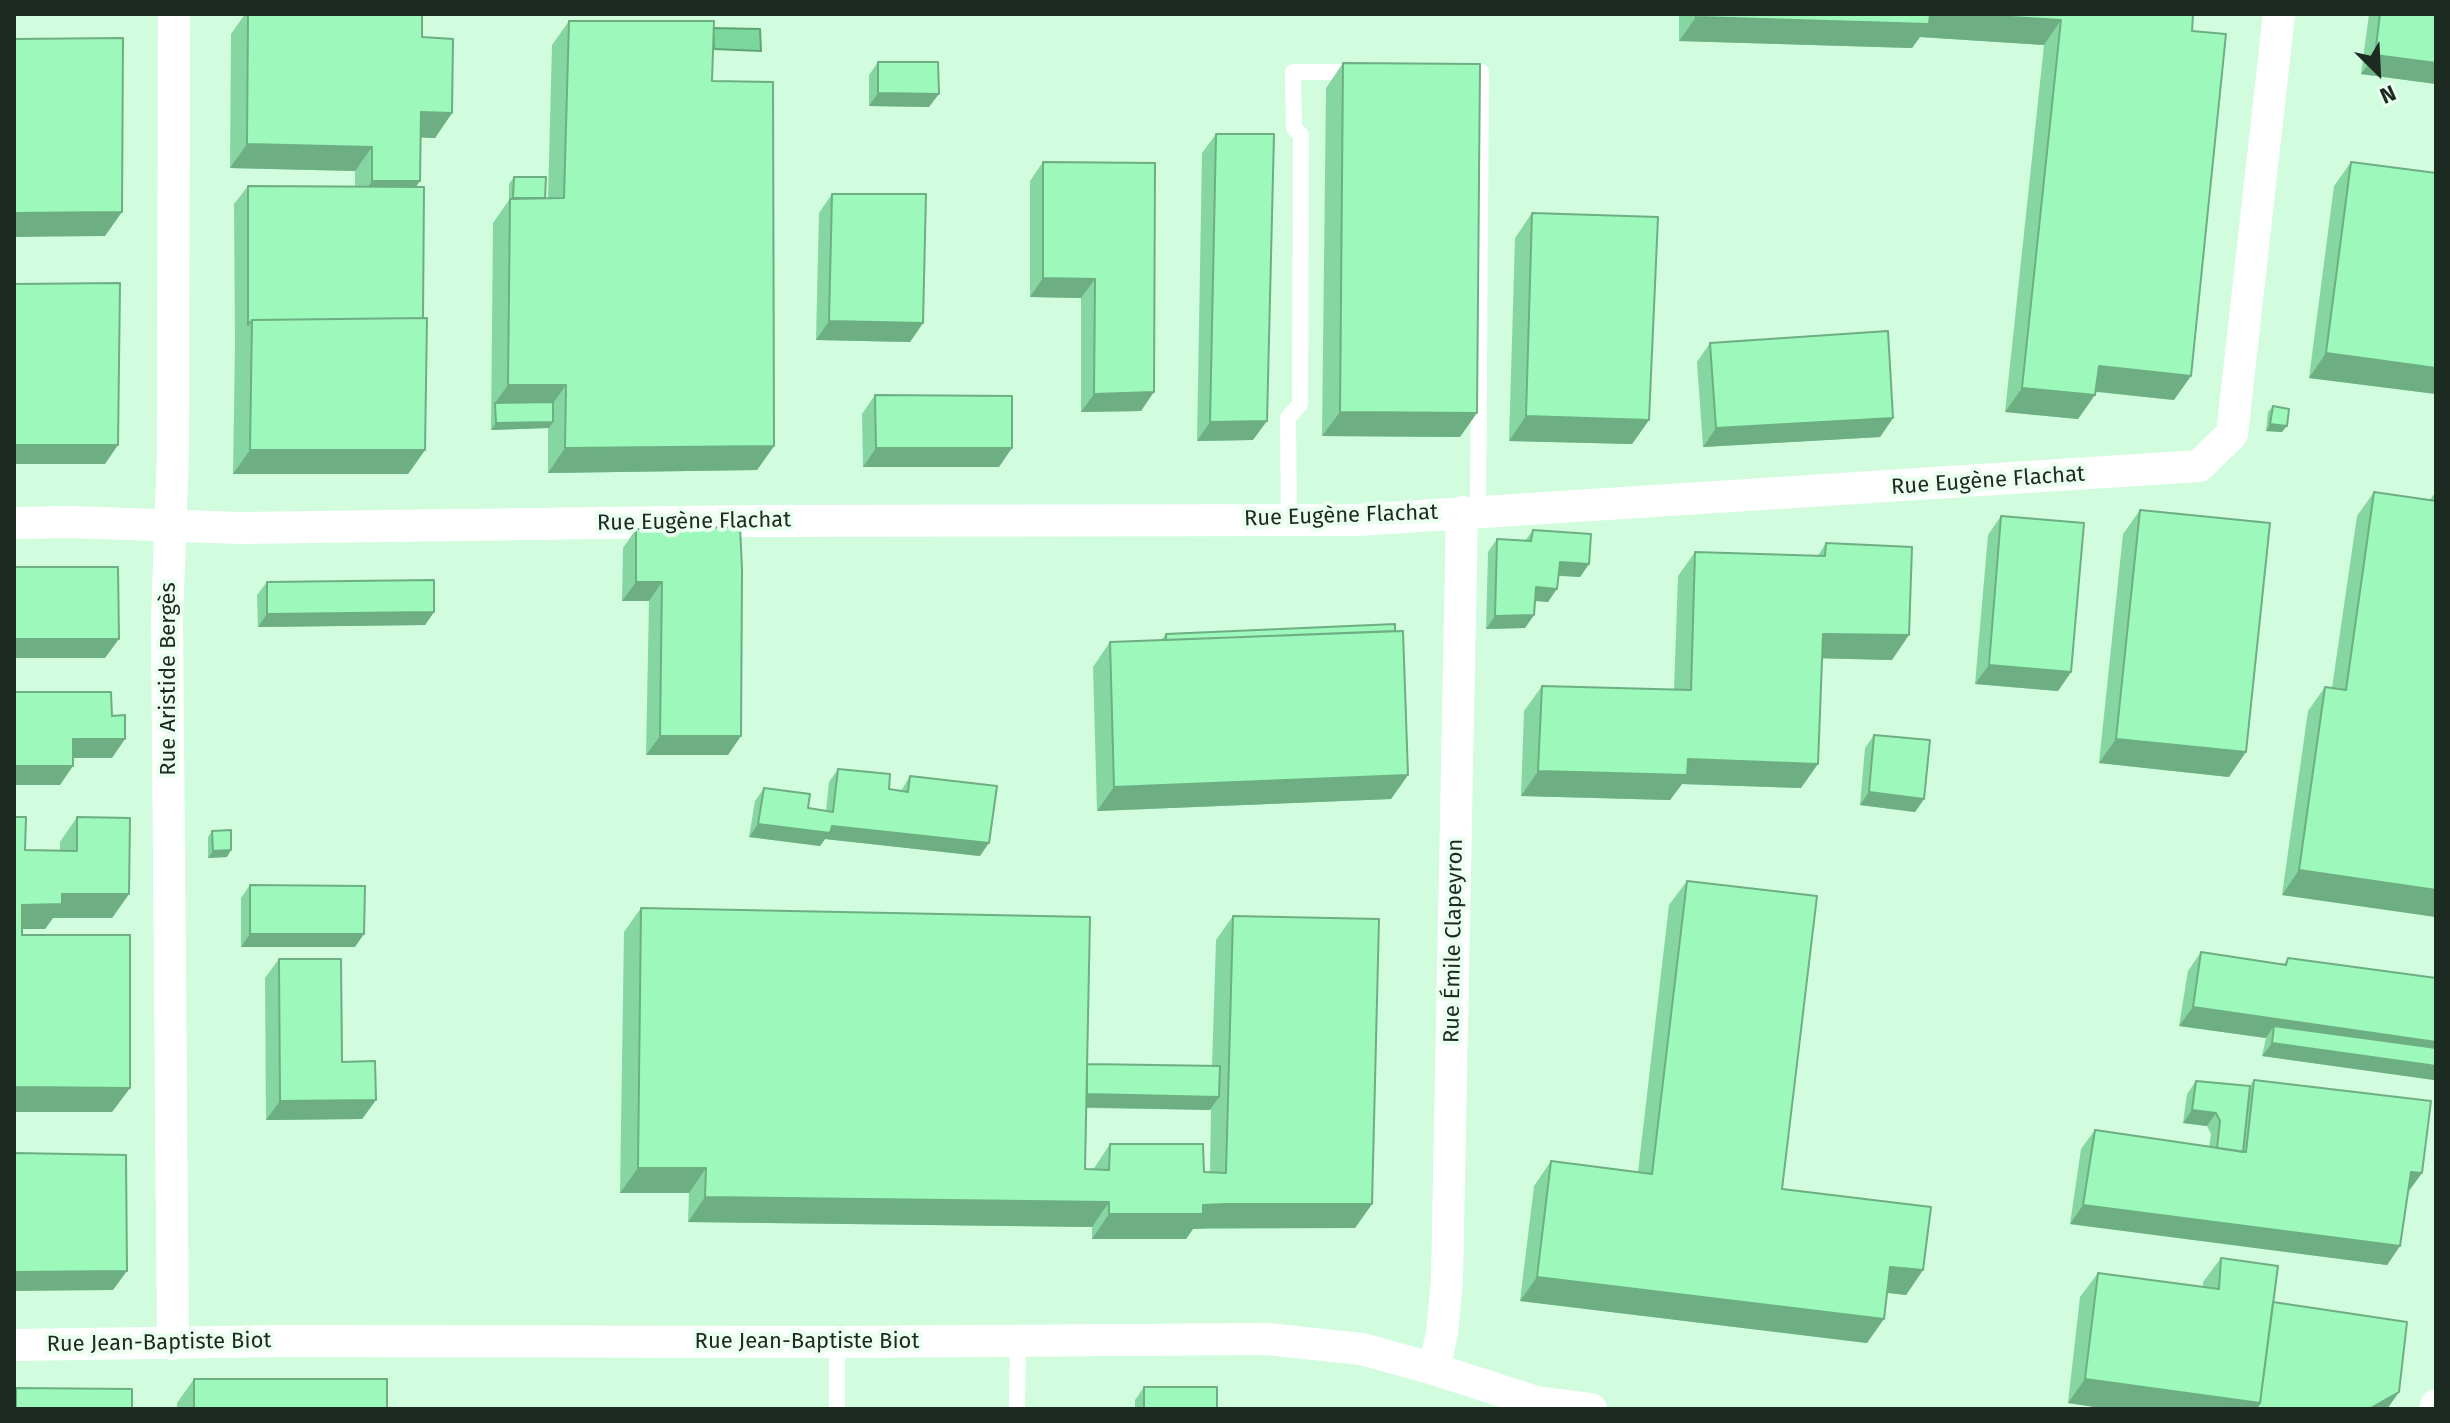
<!DOCTYPE html>
<meta charset="utf-8">
<style>
body{margin:0}
#map{position:relative;width:2450px;height:1423px;overflow:hidden;background:#eafff0;font-family:"Fira Sans",sans-serif}
canvas{display:block}
.frame{position:absolute;inset:0;border:16px solid #1d2a21;pointer-events:none}
.north{position:absolute;left:2338px;top:32px;width:80px;height:80px;-webkit-text-stroke:6px #eafff0;paint-order:stroke;rotate:156deg;font-size:22px;font-weight:700;line-height:32px;text-align:center;color:#1d2a21}
.north::after{content:'';display:block;margin:auto;width:28px;height:36px;background:#1d2a21;clip-path:polygon(50% 0,100% 100%,50% 72%,0 100%)}
</style>
<div id="map">
<canvas width="2450" height="1423"></canvas>
<div class="frame"></div>
<div class="north">N</div>
</div>
<script>
const context = document.querySelector('canvas').getContext('2d');
context.lineJoin = 'round';
function fill(path, color) { context.fillStyle = color; context.fill(path, 'evenodd'); }
function trace(path, color, width, dash) { context.strokeStyle = color; context.lineWidth = width; context.lineCap = dash ? 'butt' : 'round'; context.setLineDash(dash || []); context.stroke(path); }
function drawText(font, color, halo, rows, align = 'center') {
  context.font = font + ' "Fira Sans",sans-serif'; context.lineWidth = 8; context.setLineDash([]); context.textBaseline = 'middle'; context.strokeStyle = halo; context.fillStyle = color; for (const [text, x, y, turn = 0] of rows) {
    context.save(); context.translate(x, y); context.rotate((+turn || 0) * Math.PI / 180); context.textAlign = isNaN(turn) ? turn : align; if (halo) context.strokeText(text, 0, 0); context.fillText(text, 0, 0); context.restore();
  }
}
fill(new Path2D(`
 M14,14H2436V1409H14Z`), '#d2fcde');
const water = new Path2D(`
 M713,28L760,29L761,51L714,49Z`);
fill(water, '#7bd79b');
trace(water, '#5fa376', 2);
trace(new Path2D(`
 M1460,72H1481L1478,511
 M1289,520L1288,418L1300,404L1301,135L1294,128L1293,72H1356
 M837,1342V1409
 M1017,1409L1018,1341`), '#fff', 16);
trace(new Path2D(`
 M14,523L71,522L241,528L750,521L1358,520L2199,466L2232,434L2279,14
 M173,1344L167,619L173,454L174,14
 M14,1345L285,1341L837,1342L1267,1339L1362,1349L1434,1369L1536,1402L1591,1409
 M1434,1369L1442,1333L1447,1280L1462,512
 M2435,1409L2436,1405`), '#fff', 32);
fill(new Path2D(`
 M245,14H422V37L452,113L435,138L421,137L420,181L416,186L423,318L425,450L408,474H233L235,344L234,204L248,186H355V171L230,168L231,34Z
 M1679,14H2193L2174,400L2096,392L2078,419L2005,412L2044,45L1920,37L1912,48L1679,41Z
 M2369,14H2436V84L2361,74Z
 M569,21L712,81L774,446L757,470L548,473V428L491,430L493,223L509,200V184L514,177L545,198H548L552,45Z
 M878,62L929,107L869,106V75Z
 M1343,63L1460,437L1322,436L1326,88Z
 M1216,134L1253,440L1197,441L1202,153Z
 M1043,162L1155,163L1141,411L1081,412V298L1030,297V181Z
 M2351,162L2436,394L2309,378L2334,186Z
 M832,194L923,323L910,342L816,340L819,213Z
 M1532,213L1649,420L1632,444L1509,441L1515,238Z
 M1710,343L1893,418L1880,437L1703,447L1697,362Z
 M875,395L999,467H863L862,414Z
 M2273,406L2282,432L2266,431L2268,412Z
 M2436,491V917L2282,895L2308,711L2325,687L2332,688L2357,516L2374,492L2430,500Z
 M2140,510L2229,777L2099,763L2123,534Z
 M2001,516L2071,672L2058,691L1975,684L1988,535Z
 M740,527L728,755H646L649,601H622L623,548L636,529Z
 M1533,530L1589,564L1580,577L1559,576L1548,602L1535,601L1534,615L1525,628L1486,629L1488,552L1497,539L1525,541Z
 M1826,543L1892,660L1822,658L1801,788L1682,784L1670,800L1521,796L1524,711L1542,686L1674,690L1678,576L1695,552L1818,556Z
 M267,582L434,612L425,625L258,627L257,595Z
 M1166,634L1408,775L1391,799L1097,811L1093,667L1110,642L1161,640Z
 M1874,735L1924,799L1915,812L1860,805L1865,748Z
 M838,769L889,789L901,791L910,776L980,856L825,839L820,846L749,837L755,801L764,788L808,808L826,811L829,782Z
 M14,817L25,850H60V842L77,817L129,894L112,918H53L45,929H22V935L130,1088L112,1112H14Z
 M212,831L227,857L208,858V837Z
 M1687,881L1782,1189L1923,1270L1906,1295L1887,1293L1867,1343L1520,1301L1534,1186L1551,1161L1638,1172L1669,905Z
 M250,885L355,947H241V898Z
 M641,908L1087,1064L1212,1066L1216,940L1233,916L1372,1204L1355,1228L1193,1229L1186,1239H1092V1227L688,1222L689,1193H620L624,932ZM1086,1108L1210,1110L1211,1108L1210,1172H1204L1110,1144L1093,1170L1085,1169Z
 M2201,952L2284,964L2288,958L2436,978V1077L2434,1080L2262,1056L2266,1038L2179,1026L2188,971Z
 M279,959L342,1062L376,1100L362,1119L266,1120L265,978Z
 M2254,1080L2422,1173L2408,1192L2400,1246L2387,1265L2070,1224L2081,1149L2095,1130L2209,1147L2211,1134L2207,1126L2183,1123L2187,1094L2196,1081L2250,1086Z
 M2221,1258L2273,1302L2399,1392L2387,1409H2108L2068,1403L2080,1297L2098,1273L2203,1287V1282Z
 M194,1379L387,1409H177V1403Z
 M1144,1387L1217,1409H1135V1400Z
 M16,1388L132,1409H14V1390Z`), '#86d6a1');
fill(new Path2D(`
 M1961,14L2061,20L2044,45L1920,37L1912,48L1679,41L1696,17Z
 M2375,55L2436,63V84L2361,74Z
 M878,93L939,94L929,107L869,106Z
 M421,112L452,113L435,138L404,137Z
 M247,144L372,147L355,171L230,168Z
 M372,181H420L403,205L355,206Z
 M122,212L105,236L14,237V213Z
 M1043,278L1095,279L1081,298L1030,297Z
 M829,321L923,323L910,342L816,340Z
 M2326,353L2436,368V394L2309,378Z
 M2099,366L2191,376L2174,400L2082,390Z
 M508,385H566L549,409L495,403Z
 M2022,388L2095,395L2078,419L2005,412Z
 M1154,392L1141,411L1081,412L1094,394Z
 M1340,412L1477,413L1460,437L1322,436Z
 M1526,416L1649,420L1632,444L1509,441Z
 M1893,418L1880,437L1703,447L1716,428Z
 M1267,421L1253,440L1197,441L1210,422Z
 M553,422L549,428L491,430L496,423Z
 M2270,424L2287,426L2282,432L2266,431Z
 M14,445H118L105,464H14Z
 M774,446L757,470L548,473L565,448Z
 M876,448H1012L999,467H863Z
 M250,450H425L408,474H233Z
 M1560,562L1589,564L1580,577L1551,575Z
 M636,582H662L649,601H622Z
 M1536,587L1557,589L1548,602L1526,600Z
 M434,612L425,625L258,627L267,614Z
 M1534,615L1525,628L1486,629L1495,616Z
 M1823,634L1909,635L1892,660L1806,658Z
 M14,639H119L105,658H14Z
 M1989,665L2071,672L2058,691L1975,684Z
 M660,736H741L728,755H646Z
 M73,739H125L112,758H60Z
 M2116,739L2246,752L2229,777L2099,763Z
 M1688,759L1818,764L1801,788L1682,784L1670,800L1521,796L1538,771Z
 M14,766H73L60,785H14Z
 M1408,775L1391,799L1097,811L1114,787Z
 M1869,792L1924,799L1915,812L1860,805Z
 M758,824L832,826L989,843L980,856L825,839L820,846L749,837Z
 M231,850L227,857L208,858L213,851Z
 M2299,870L2436,890V917L2282,895Z
 M62,894H129L112,918H53L45,929H14L22,905Z
 M250,934H364L355,947H241Z
 M2193,1007L2436,1042V1062L2274,1026L2266,1038L2179,1026Z
 M2272,1043L2436,1066V1077L2434,1080L2262,1056Z
 M14,1087L130,1088L112,1112H14Z
 M1079,1094L1219,1097L1210,1110L1070,1107Z
 M376,1100L362,1119L266,1120L280,1101Z
 M2192,1110L2216,1113L2207,1126L2183,1123Z
 M638,1168H706L689,1193H620Z
 M2411,1172L2422,1173L2408,1192L2397,1191Z
 M705,1197L1109,1202L1092,1227L688,1222Z
 M1226,1204H1372L1355,1228H1209L1193,1229L1186,1239H1092L1109,1214L1203,1205Z
 M2083,1205L2400,1246L2387,1265L2070,1224Z
 M1890,1267L1923,1270L1906,1295L1873,1291Z
 M127,1271L113,1290L14,1291V1272Z
 M1537,1277L1884,1319L1867,1343L1520,1301Z
 M2085,1379L2260,1403V1409H2108L2068,1403Z
 M2399,1392L2387,1409H2369Z`), '#6dae83');
const building = new Path2D(`
 M248,14H422V37L453,39L452,113L421,112L420,181H372V147L247,144Z
 M1696,14H1930L1929,24L1696,17Z
 M1961,14H2193L2192,31L2226,34L2191,376L2099,366L2095,395L2022,388L2061,20Z
 M2380,14H2436V63L2375,55Z
 M569,21H714L712,81L773,82L774,446L565,448L566,385H508L510,199L564,198Z
 M123,38L122,212L14,213V39Z
 M878,62H938L939,94L878,93Z
 M1343,63L1480,64L1477,413L1340,412Z
 M1216,134H1274L1267,421L1210,422Z
 M1043,162L1155,163L1154,392L1094,394L1095,279L1043,278Z
 M2351,162L2436,173V368L2326,353Z
 M514,177H546L545,198H513Z
 M248,186L424,187L423,318L252,320L248,325Z
 M832,194H926L923,323L829,321Z
 M1532,213L1658,217L1649,420L1526,416Z
 M120,283L118,445H14V284Z
 M427,318L425,450H250L252,320Z
 M1888,331L1893,418L1716,428L1710,343Z
 M875,395L1012,396V448H876Z
 M553,402V422L496,423L495,403Z
 M2273,406L2289,409L2287,426L2270,424Z
 M2374,492L2436,501V890L2299,870L2325,687L2346,690Z
 M2140,510L2270,523L2246,752L2116,739Z
 M2001,516L2084,523L2071,672L1989,665Z
 M740,527L742,569L741,736H660L662,582H636V529Z
 M1533,530L1591,534L1589,564L1560,562L1557,589L1536,587L1534,615L1495,616L1497,539L1531,541Z
 M1826,543L1912,547L1909,635L1823,634L1818,764L1688,759L1687,775L1538,771L1542,686L1691,690L1695,552L1825,556Z
 M14,567H118L119,639H14Z
 M434,580V612L267,614V582Z
 M1395,624V631L1166,640V634Z
 M1403,631L1408,775L1114,787L1110,642Z
 M14,692H111L112,716L125,715V739H73V766H14Z
 M1874,735L1930,740L1924,799L1869,792Z
 M838,769L890,774L889,789L908,792L910,776L997,786L989,843L832,826L830,833L758,824L764,788L810,794L808,808L833,812Z
 M14,817H26L25,850L77,851V817L130,818L129,894H62V904L22,905V935H130V1088L14,1087Z
 M231,830V850L213,851L212,831Z
 M1687,881L1817,896L1782,1189L1931,1207L1923,1270L1890,1267L1884,1319L1537,1277L1551,1161L1652,1174Z
 M250,885L365,886L364,934H250Z
 M641,908L1090,917L1085,1169L1109,1170L1110,1144H1203L1204,1172L1226,1173L1233,916L1379,919L1372,1204H1226L1203,1205V1214H1109V1202L705,1197L706,1168H638Z
 M2201,952L2286,965L2288,958L2436,978V1042L2193,1007Z
 M279,959H341L342,1062L375,1061L376,1100L280,1101Z
 M2274,1026L2436,1048V1066L2272,1043Z
 M1087,1064L1220,1066L1219,1097L1087,1094Z
 M2254,1080L2431,1101L2422,1173L2411,1172L2400,1246L2083,1205L2095,1130L2246,1152Z
 M2196,1081L2250,1086L2243,1152L2217,1148L2220,1121L2216,1113L2192,1110Z
 M14,1153L126,1155L127,1271L14,1272Z
 M2221,1258L2278,1266L2260,1403L2085,1379L2098,1273L2219,1289Z
 M2273,1302L2407,1322L2399,1392L2369,1409L2256,1408L2260,1403Z
 M194,1379H387V1409H194Z
 M1144,1387H1217V1409H1144Z
 M16,1388L132,1389V1409H16Z`);
fill(building, '#9cf9bb');
trace(building, '#6dae83', 2);
drawText('22px', '#1d2a21', '#eafff0', [
 ["Rue Eugène Flachat",1988,481,-4],
 ["Rue Eugène Flachat",1341,516,-2],
 ["Rue Eugène Flachat",694,522,-1],
 ["Rue Aristide Bergès",169,679,-90],
 ["Rue Émile Clapeyron",1454,941,-89],
 ["Rue Jean-Baptiste Biot",807,1342],
 ["Rue Jean-Baptiste Biot",159,1343,-1]
]);
</script>
